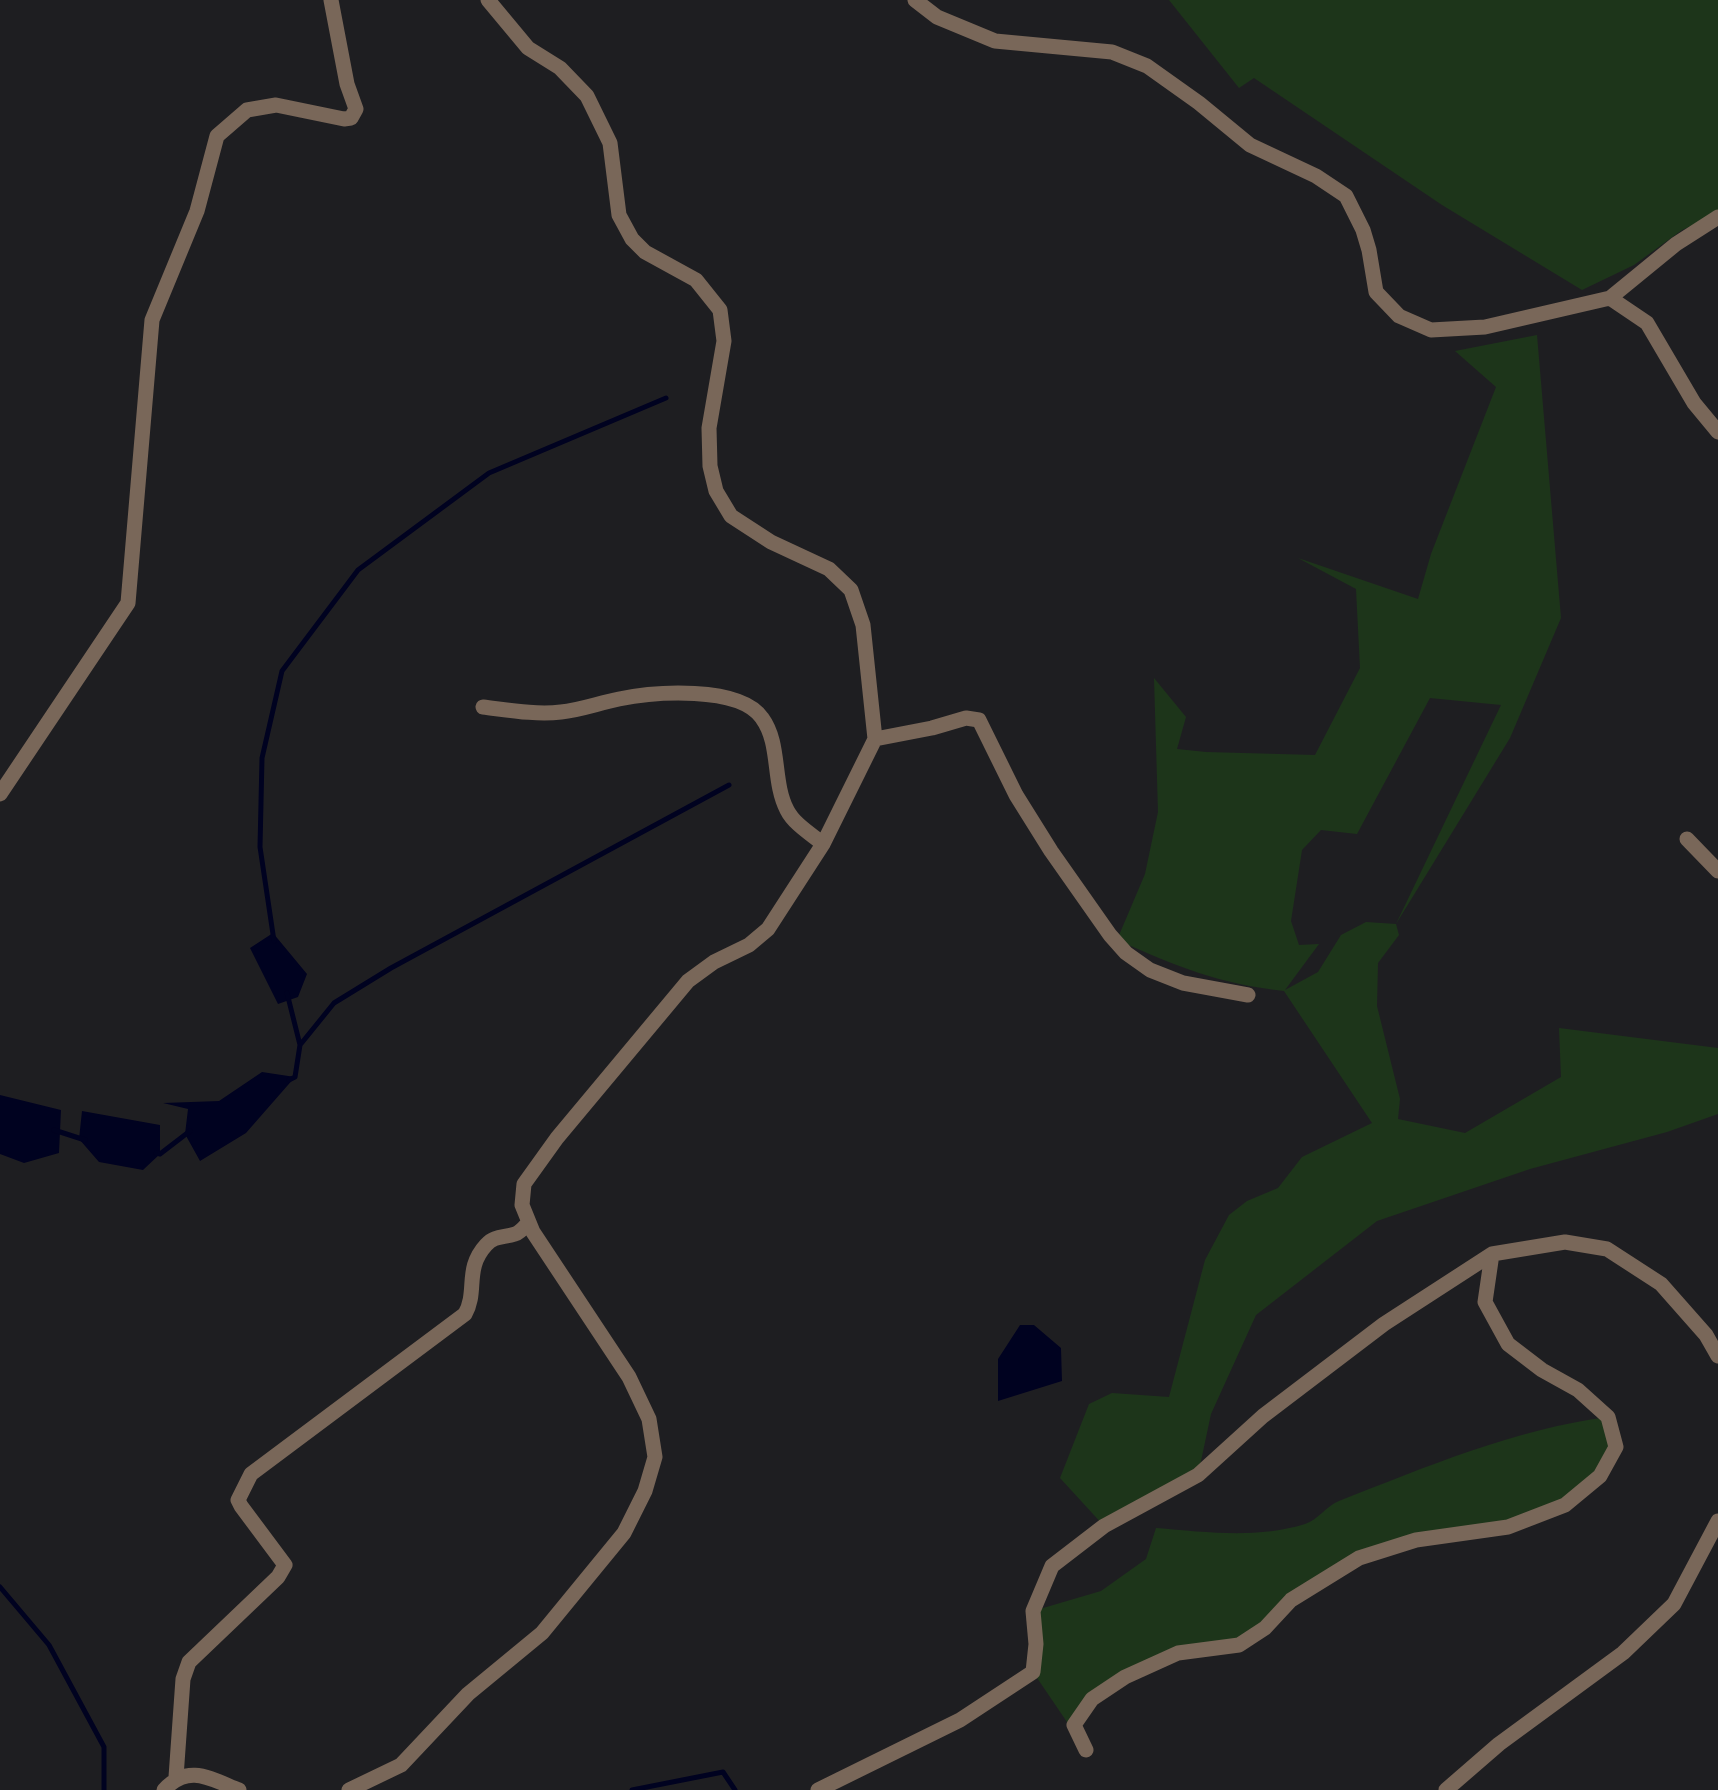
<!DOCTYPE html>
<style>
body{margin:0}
canvas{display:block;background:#1e1e21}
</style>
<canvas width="1718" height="1790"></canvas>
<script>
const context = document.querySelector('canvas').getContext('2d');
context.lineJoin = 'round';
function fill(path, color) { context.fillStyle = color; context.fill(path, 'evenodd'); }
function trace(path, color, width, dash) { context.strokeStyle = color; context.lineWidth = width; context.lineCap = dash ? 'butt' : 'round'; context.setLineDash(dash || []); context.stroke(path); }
fill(new Path2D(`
 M1169,0H1718V212L1714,216L1682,230L1634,265L1582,290L1442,205L1254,78L1239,88Z
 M1537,335L1561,618L1510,738L1396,924L1399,935L1378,963L1377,1006L1400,1099L1398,1119L1465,1133L1561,1077L1559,1028L1718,1048V1114L1667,1132L1530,1169L1377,1221L1256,1315L1211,1414L1198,1475L1104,1526L1060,1478L1089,1404L1112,1393L1169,1397L1205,1260L1229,1215L1247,1201L1278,1188L1302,1157L1372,1123L1284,991C1219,984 1176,966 1117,940L1145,874L1158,812L1154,678L1186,717L1177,749L1206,752L1315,755L1360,668L1356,589L1298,558L1418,599L1431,554L1496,387L1455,351ZM1430,698L1501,705L1396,924L1366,922L1341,935L1318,972L1285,990L1319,944L1299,945L1291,921L1302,850L1321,830L1357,834Z
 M1608,1417L1618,1455L1565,1505L1359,1558L1239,1645L1178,1653L1125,1677L1074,1725L1086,1750L1033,1672V1611L1101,1591L1146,1559L1156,1528C1205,1532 1257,1539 1305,1524C1318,1520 1326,1506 1339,1501C1426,1467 1515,1429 1608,1417Z`), '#1d351a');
fill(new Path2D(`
 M273,933L307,974L298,997L278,1004L250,948Z
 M262,1072L295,1077L246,1133L200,1161L185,1134L188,1109L163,1103L219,1101Z
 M0,1095L61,1110L59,1153L24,1163L0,1154Z
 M82,1111L160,1125V1154L143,1170L99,1162L79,1139Z
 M1020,1325H1034L1061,1348L1062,1381L998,1401V1359Z`), '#000220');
trace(new Path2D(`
 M274,941L260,847L262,758L282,671L358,570L489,473L666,398
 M287,993L300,1045L295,1077L289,1080
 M300,1045L334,1003L391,968L729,785
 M54,1130L85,1140
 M156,1153L160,1154L190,1131
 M0,1587L49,1645L104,1747V1790
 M632,1790L723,1772L735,1790`), '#000220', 5);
trace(new Path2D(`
 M915,0L937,17L995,41L1112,52L1147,66L1199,103L1250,145L1316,176L1346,196L1363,230L1369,250L1376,292L1399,316L1431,330L1485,327L1610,298L1676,244L1718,217
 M1610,298L1647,323L1694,403L1718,432
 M483,707C508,710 536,715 561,712C580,710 599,703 619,699C653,692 739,685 762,718C781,744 772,781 787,810C794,824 811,834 823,844
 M875,739L932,728L966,718L979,720L1016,795L1051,851L1110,935L1126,953L1150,970L1183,983L1248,995
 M0,794L128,603L152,320L197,211L217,136L247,110L276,105L344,119L351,118L356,109L347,84L331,0
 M1687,839L1718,871
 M1086,1750L1074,1725L1092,1699L1125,1677L1178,1653L1239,1645L1265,1628L1291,1600L1359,1558L1416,1540L1508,1527L1565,1505L1600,1476L1616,1447L1608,1417L1578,1390L1542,1370L1508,1344L1485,1302L1492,1254
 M176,1777L183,1679L189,1662L278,1577L285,1565L241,1506L238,1500L251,1474L465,1314C478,1291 464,1269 486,1245C495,1235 504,1238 515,1234C521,1232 525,1226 529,1222
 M164,1790C188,1764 209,1778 239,1790
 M349,1790L401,1765L468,1694L542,1633L624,1533L645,1491L655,1457L649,1419L629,1377L533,1232L522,1205L524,1184L557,1138L688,981L714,962L749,945L768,929L823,844L875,739L863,625L851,590L829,569L771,542L731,516L716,491L710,466L709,428L724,341L720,310L696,280L645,252L632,239L619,215L610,143L587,96L560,68L528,48L488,0
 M818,1790L960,1720L1033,1672L1036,1644L1033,1611L1052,1566L1104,1526L1198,1475L1263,1416L1384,1324L1492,1254L1565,1242L1607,1249L1661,1284L1706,1335L1718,1356
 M1446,1790L1499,1744L1623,1653L1674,1604L1718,1521`), '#796759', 15);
</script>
